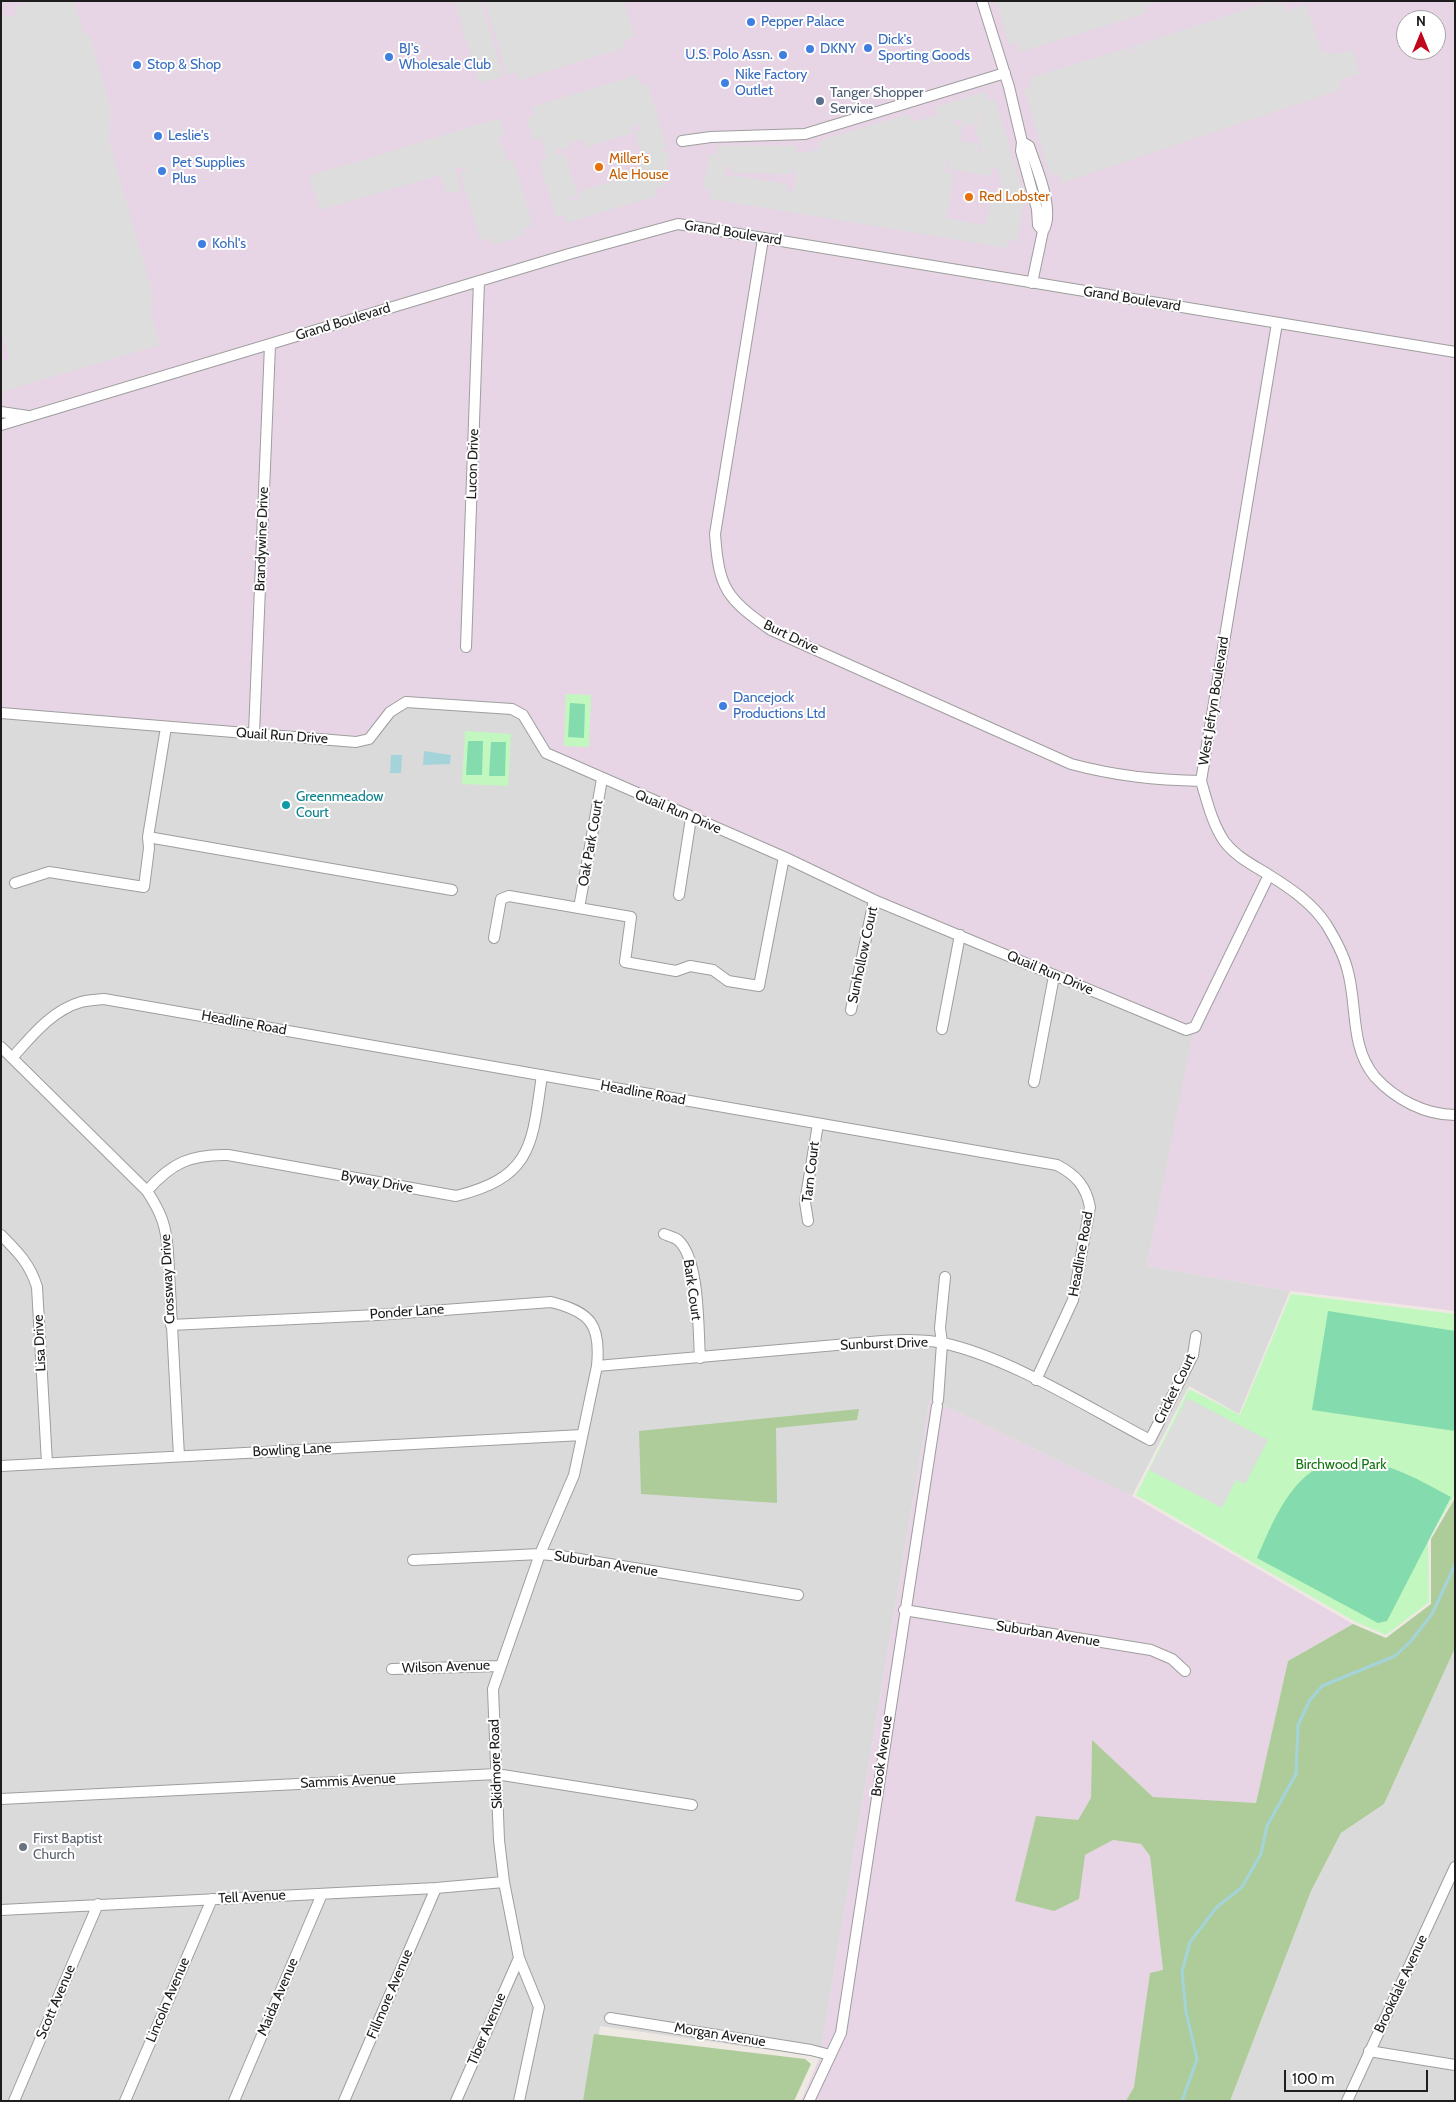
<!DOCTYPE html>
<style>
body{margin:0}
#map{position:relative;width:1456px;height:2102px;overflow:hidden;background:#eee9e3;font-family:Cabin,sans-serif}
canvas{display:block}
.frame{position:absolute;inset:0;border:2px solid #1d1d1d;pointer-events:none}
.north{position:absolute;left:1396px;top:10px;width:50px;height:50px;box-sizing:border-box;background:#fff;border:1px solid #a5a5a5;border-radius:50%;rotate:0deg;font-size:14px;font-weight:700;line-height:20px;text-align:center;color:#1d1d1d}
.north::after{content:'';display:block;margin:auto;width:18px;height:22px;background:#c2071c;clip-path:polygon(50% 0,100% 100%,50% 72%,0 100%)}
.scale{position:absolute;left:1284px;top:2070px;width:144px;height:22px;box-sizing:border-box;border:2px solid #1d1d1d;border-top:0;padding-left:6px;font-size:15px;line-height:18px;white-space:nowrap;color:#1d1d1d;-webkit-text-stroke:4px #fff;paint-order:stroke}
</style>
<div id="map">
<canvas width="1456" height="2102"></canvas>
<div class="frame"></div>
<div class="north">N</div>
<div class="scale">100 m</div>
</div>
<script>
const context = document.querySelector('canvas').getContext('2d');
context.lineJoin = 'round';
function fill(path, color) { context.fillStyle = color; context.fill(path, 'evenodd'); }
function trace(path, color, width, dash) { context.strokeStyle = color; context.lineWidth = width; context.lineCap = dash ? 'butt' : 'round'; context.setLineDash(dash || []); context.stroke(path); }
function drawText(font, color, halo, rows, align = 'center') {
  context.font = font + ' Cabin,sans-serif'; context.lineWidth = 4; context.setLineDash([]); context.textBaseline = 'middle'; context.strokeStyle = halo; context.fillStyle = color; for (const [text, x, y, turn = 0] of rows) {
    context.save(); context.translate(x, y); context.rotate((+turn || 0) * Math.PI / 180); context.textAlign = isNaN(turn) ? turn : align; if (halo) context.strokeText(text, 0, 0); context.fillText(text, 0, 0); context.restore();
  }
}
fill(new Path2D(`
 M400,705L506,707L1195,1027L1147,1266L1290,1291L1239,1414L1189,1386L1132,1496L930,1399L820,2057L600,2026L589,2101H1V713Z
 M1455,1648V2101H1230L1311,1891L1341,1833L1384,1804Z`), '#dbdada');
fill(new Path2D(`
 M1,1H1455V1311L1290,1291L1147,1266L1194,1027L1186,1030L546,753L523,715L406,702L369,739L1,713ZM1406,20H1436V50H1406Z
 M930,1399L1132,1496L1353,1624L1288,1661L1256,1804L1153,1797L1092,1741L1091,1798L1078,1820L1085,1855L1113,1840L1141,1844L1150,1856L1163,1970L1134,2087L1126,2101H801L820,2057Z`), '#e7d5e5');
fill(new Path2D(`
 M859,1409L857,1420L776,1428L777,1503L641,1494L639,1431Z
 M1455,1498V1648L1384,1804L1341,1833L1311,1891L1230,2101H1126L1134,2087L1150,1973L1163,1970L1150,1856L1141,1844L1113,1840L1085,1855L1079,1899L1054,1911L1015,1901L1036,1816L1078,1820L1091,1798L1092,1740L1153,1797L1256,1803L1288,1661L1353,1624L1386,1638L1431,1604V1539Z
 M594,2034L805,2059L811,2064L794,2101H583Z`), '#adcc99');
fill(new Path2D(`
 M566,694L591,695L589,747L564,746Z
 M465,731L511,734L508,786L462,784Z
 M1291,1294L1455,1314V1495L1428,1540L1429,1602L1386,1635L1354,1621L1136,1495L1189,1389L1240,1415Z`), '#c2f7c0');
fill(new Path2D(`
 M570,703L585,704L584,738L568,737Z
 M468,741H483L482,775H466Z
 M491,742H506L505,776H489Z
 M1328,1311L1455,1331V1431L1312,1410Z
 M1359,1461C1393,1464 1421,1481 1451,1497L1387,1621L1378,1623L1257,1558C1271,1526 1289,1479 1324,1465C1336,1461 1347,1461 1359,1461Z`), '#83dbae');
fill(new Path2D(`
 M34,1H74L84,34L89,33L111,108L109,141L151,287L153,308L150,309L160,345L1,392V360H7L9,357L1,330V211L5,210L1,202V23L3,16L11,17L16,14L15,7Z
 M454,1H481L503,76L479,83Z
 M485,1H624L635,37L622,40L625,48L519,80L516,72L507,75Z
 M996,1H1161L1146,6L1147,13L1020,52L1017,43L1009,45Z
 M1271,1H1274L1276,5L1283,3L1286,11L1306,4L1321,50L1327,53L1335,54L1353,50L1360,74L1340,80L1342,89L1061,183L1058,173L1050,175L1024,88L1032,86L1029,78L1128,48L1133,55L1135,53L1131,47Z
 M637,75L640,86L648,84L667,148L660,151L670,152L664,188L654,187L657,196L566,223L564,214L556,217L539,161L547,158L541,138L533,140L527,118L534,116L531,107ZM635,124L641,129L634,132L642,154L649,152L650,154L649,158L641,157L638,177L645,180L638,182L635,174L579,191L581,198L572,201L571,198L578,196L565,153L557,155V148L569,149L570,143L584,139L587,147L633,133L631,126Z
 M985,92L988,101L995,99L1025,198L1016,201L1024,203L1017,242L1008,240L1007,248L709,199L711,191L703,189L709,154L717,155V146H796L797,154L820,149L818,141L909,114L912,122L938,115L935,107ZM980,114L981,123L974,125L983,153L978,152L980,144L960,141L962,126L954,125V121L961,119L964,127L979,122L978,115ZM947,161H950L949,169L991,176L993,168L997,169L1002,185L999,200L991,198L986,224L993,226L940,217H947L954,174L945,172ZM730,165H732V173L792,174L793,166L796,173L794,190L787,192L788,184L729,175L726,182L725,172Z
 M500,118L505,136L498,138L506,154L505,162L513,160L533,225L523,228L525,235L492,245L489,238L480,240L460,173L467,170L466,166L455,169L461,190L446,194L440,175L320,210L309,176Z
 M1187,1398L1268,1440L1245,1484L1236,1480L1222,1508L1149,1470Z`), '#ddd');
fill(new Path2D(`
 M424,751L451,755L450,764L423,765Z
 M391,755H402L401,773H390Z`), '#a4d4da');
trace(new Path2D(`
 M1182,2101L1197,2059L1186,2012L1182,1972L1190,1942L1216,1908L1242,1887L1261,1854L1267,1826L1296,1774L1298,1725L1310,1700L1322,1686L1395,1656L1411,1641L1432,1614L1455,1565`), '#a4d4da', 3);
const minor = new Path2D(`
 M982,1L1009,87L1022,142L1021,151L1037,209L1038,225L1043,231
 M682,141L711,137L805,134L1005,73
 M1022,142L1029,146C1036,167 1056,212 1043,231L1032,283
 M763,239L715,534C719,589 726,598 771,630L1071,764C1116,776 1155,780 1201,781
 M1277,323L1201,781C1207,801 1212,823 1224,841C1236,857 1253,865 1269,875C1290,888 1312,903 1326,924C1334,937 1343,953 1347,968C1358,1004 1349,1046 1375,1077C1395,1099 1425,1115 1455,1115
 M1,412L28,416
 M1,425L569,254L678,224L1455,352
 M466,647L479,281
 M1,713L356,742L369,739L390,712L406,702L512,709L523,715L546,753L784,857L874,900L1186,1030L1195,1027L1269,875
 M254,733L270,345
 M148,837L452,890
 M15,883L49,872L144,887L149,848L148,837L166,727
 M679,895L691,818
 M579,908L602,779
 M494,938L501,899L509,896L631,917L625,962L676,971L690,966L713,970L728,981L759,986L784,857
 M851,1010L874,900
 M942,1029L960,935
 M1,1047L147,1191C162,1214 166,1226 168,1252L179,1456
 M12,1058C31,1037 52,1010 81,1002C88,1000 96,1000 104,999L1057,1165C1076,1175 1086,1186 1090,1207L1073,1300L1036,1380
 M1034,1082L1054,976
 M147,1191C171,1163 191,1154 228,1155L456,1196C533,1177 532,1144 542,1075
 M808,1221L805,1202L818,1124
 M664,1234C668,1236 674,1237 678,1240C700,1259 698,1330 700,1358
 M1,1235C18,1252 30,1264 37,1287L47,1463
 M171,1325L377,1315L551,1302C591,1312 601,1325 597,1366L574,1475L540,1554L493,1689L499,1840L504,1882L519,1958L539,2007L519,2101
 M597,1366L882,1341C902,1340 923,1339 943,1343C1011,1358 1087,1407 1150,1440L1193,1355L1196,1336
 M938,1400L942,1343L940,1328L945,1277
 M1,1466L582,1435
 M413,1560L540,1554L561,1556L798,1595
 M904,1610L1151,1650L1172,1659L1185,1671
 M392,1669L500,1666
 M1,1799L496,1774L692,1805
 M1,1910L436,1888L504,1882
 M610,2018L811,2050L830,2055
 M1369,2051L1455,2065
 M14,2101L98,1904
 M125,2101L212,1899
 M234,2101L322,1894
 M344,2101L436,1888
 M456,2101L519,1958
 M809,2101L841,2033L937,1406
 M1347,2101L1455,1867`);
trace(minor, '#9e9e9e', 12);
trace(minor, '#fff', 10);
for (const [x, y, r, color] of [
 [751,22,5,"#3f7fe0"],
 [868,48,5,"#3f7fe0"],
 [810,49,5,"#3f7fe0"],
 [783,55,5,"#3f7fe0"],
 [389,57,5,"#3f7fe0"],
 [137,65,5,"#3f7fe0"],
 [725,83,5,"#3f7fe0"],
 [820,101,5,"#5c6f8a"],
 [158,136,5,"#3f7fe0"],
 [599,167,5,"#e8710a"],
 [162,171,5,"#3f7fe0"],
 [969,197,5,"#e8710a"],
 [202,244,5,"#3f7fe0"],
 [723,706,5,"#3f7fe0"],
 [286,805,5,"#0f9aa8"],
 [23,1847,5,"#6b7280"]
]) { const dot = new Path2D(); dot.arc(x, y, r, 0, 2 * Math.PI); context.fillStyle = color; context.fill(dot); trace(dot, '#fff', 2); }
drawText('14px', '#366cbe', '#fff', [
 ["Pepper Palace",761,22],
 ["Dick's",878,40],
 ["Sporting Goods",878,56],
 ["BJ's",399,49],
 ["Wholesale Club",399,65],
 ["DKNY",820,49],
 ["U.S. Polo Assn.",773,55,"right"],
 ["Stop & Shop",147,65],
 ["Nike Factory",735,75],
 ["Outlet",735,91],
 ["Leslie's",168,136],
 ["Pet Supplies",172,163],
 ["Plus",172,179],
 ["Kohl's",212,244],
 ["Dancejock",733,698],
 ["Productions Ltd",733,714]
], 'left');
drawText('14px', '#4e5e75', '#fff', [
 ["Tanger Shopper",830,93],
 ["Service",830,109]
], 'left');
drawText('14px', '#c56008', '#fff', [
 ["Miller's",609,159],
 ["Ale House",609,175],
 ["Red Lobster",979,197]
], 'left');
drawText('14px', '#1d1d1d', '#fff', [
 ["Grand Boulevard",733,233,9],
 ["Grand Boulevard",1132,299,9],
 ["Grand Boulevard",343,322,-17],
 ["Lucon Drive",473,464,-88],
 ["Brandywine Drive",262,539,-88],
 ["Burt Drive",791,637,26],
 ["West Jefryn Boulevard",1214,701,-81],
 ["Quail Run Drive",282,736,4],
 ["Quail Run Drive",678,812,23],
 ["Oak Park Court",591,843,-80],
 ["Sunhollow Court",863,955,-78],
 ["Quail Run Drive",1050,973,23],
 ["Headline Road",244,1023,10],
 ["Headline Road",643,1093,10],
 ["Tarn Court",811,1172,-83],
 ["Byway Drive",377,1182,10],
 ["Headline Road",1081,1254,-80],
 ["Crossway Drive",168,1279,-93],
 ["Bark Court",692,1290,82],
 ["Ponder Lane",407,1312,-4],
 ["Lisa Drive",40,1343,-93],
 ["Sunburst Drive",884,1344,-2],
 ["Cricket Court",1175,1389,-64],
 ["Bowling Lane",292,1450,-3],
 ["Suburban Avenue",606,1564,9],
 ["Suburban Avenue",1048,1634,9],
 ["Wilson Avenue",446,1667,-2],
 ["Brook Avenue",882,1756,-82],
 ["Skidmore Road",496,1764,-92],
 ["Sammis Avenue",348,1781,-3],
 ["Tell Avenue",252,1897,-3],
 ["Brookdale Avenue",1401,1984,-65],
 ["Fillmore Avenue",390,1994,-67],
 ["Maida Avenue",278,1997,-67],
 ["Lincoln Avenue",168,2000,-67],
 ["Scott Avenue",56,2002,-67],
 ["Tiber Avenue",487,2029,-67],
 ["Morgan Avenue",720,2035,9]
]);
drawText('14px', '#0d838f', '#fff', [
 ["Greenmeadow",296,797],
 ["Court",296,813]
], 'left');
drawText('14px', '#12760f', '#fff', [
 ["Birchwood Park",1341,1465]
]);
drawText('14px', '#5b616d', '#fff', [
 ["First Baptist",33,1839],
 ["Church",33,1855]
], 'left');
</script>
